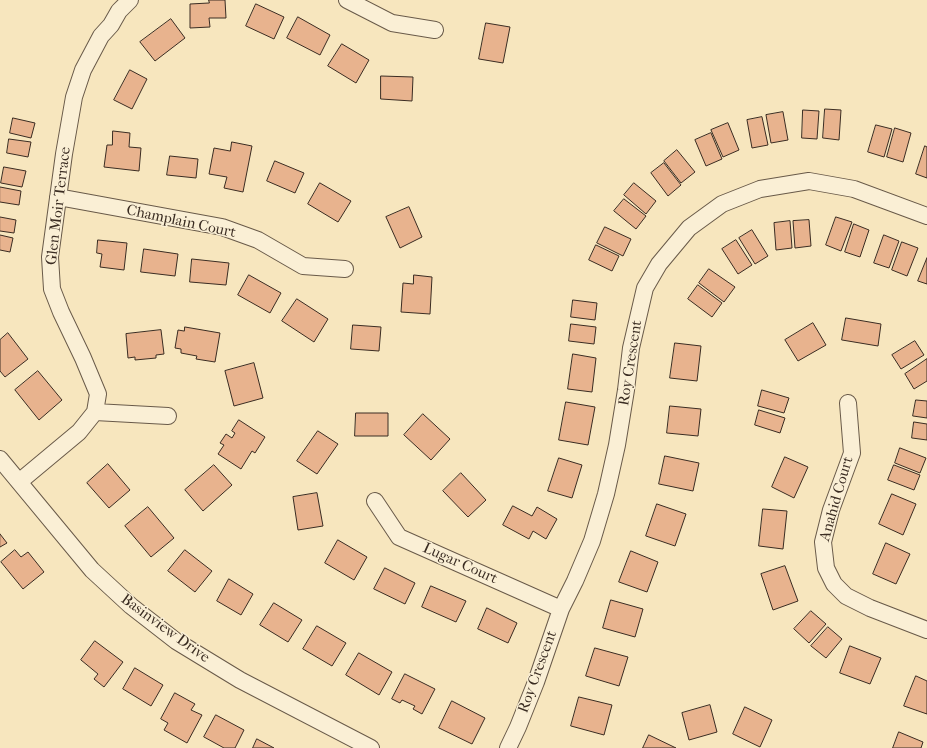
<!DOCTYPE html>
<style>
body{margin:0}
canvas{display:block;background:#f7e6be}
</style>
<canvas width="927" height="748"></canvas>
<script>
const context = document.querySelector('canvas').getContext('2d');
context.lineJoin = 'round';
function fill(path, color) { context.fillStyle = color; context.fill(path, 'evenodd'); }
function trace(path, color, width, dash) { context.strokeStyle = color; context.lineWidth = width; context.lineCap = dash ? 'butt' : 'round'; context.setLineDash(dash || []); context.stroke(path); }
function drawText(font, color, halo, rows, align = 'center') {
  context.font = font + ' "IM FELL French Canon",serif'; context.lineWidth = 3; context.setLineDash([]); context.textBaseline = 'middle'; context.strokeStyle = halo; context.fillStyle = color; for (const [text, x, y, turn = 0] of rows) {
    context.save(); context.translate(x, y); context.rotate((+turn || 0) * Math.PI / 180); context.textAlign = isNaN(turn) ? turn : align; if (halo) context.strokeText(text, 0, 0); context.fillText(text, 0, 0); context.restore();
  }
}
const building = new Path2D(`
 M209,0H225L226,18H209L210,27L190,28V4L209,3Z
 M256,4L284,17L274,39L246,26Z
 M298,17L330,35L320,55L287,38Z
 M171,19L185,38L155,61L140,42Z
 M486,23L510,27L503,63L479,59Z
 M342,44L369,60L356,83L328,66Z
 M130,70L147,79L132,109L114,100Z
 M381,76L413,77L412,101L381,99Z
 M825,109L841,110L839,140L823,138Z
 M803,110L819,111L817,139L802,138Z
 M783,112L788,140L771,143L766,115Z
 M762,117L768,145L752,148L747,120Z
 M13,118L35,123L31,138L10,133Z
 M728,123L739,150L723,157L711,130Z
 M876,125L892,129L884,157L868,152Z
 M895,128L911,133L903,162L887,157Z
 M113,131L130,133L129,147L141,148L139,171L104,167L107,145H112Z
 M711,133L722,159L706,166L695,140Z
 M9,139L31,142L28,157L7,153Z
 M232,142L252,146L243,192L224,188L227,177L209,174L214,148L230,151Z
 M925,146L927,147V178L916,174Z
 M677,150L695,172L681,183L664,161Z
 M170,156L198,159L196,178L167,175Z
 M275,161L304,173L295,193L267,181Z
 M664,163L681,185L668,196L651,173Z
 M4,167L26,171L22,187L1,183Z
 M320,183L351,201L338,222L308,204Z
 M634,183L656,201L646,214L624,195Z
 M0,187L21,191L19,205L0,202Z
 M624,199L646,216L636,229L614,211Z
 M409,207L422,237L400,248L386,217Z
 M0,217L16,220L14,233L0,231Z
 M836,217L852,222L841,251L826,245Z
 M809,220L811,246L795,248L793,221Z
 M790,221L792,248L776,250L774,223Z
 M854,224L869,230L860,257L845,252Z
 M605,227L631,239L623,256L597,243Z
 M752,230L768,256L755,264L739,238Z
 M0,235L13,238L10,252L0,250Z
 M884,235L899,241L889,268L874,263Z
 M98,240L127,243L124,270L100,267L102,254L97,253Z
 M736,240L752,265L738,274L722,249Z
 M902,242L918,248L907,276L892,270Z
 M596,245L619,256L612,271L589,260Z
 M144,249L178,254L175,276L141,272Z
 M927,258V284L918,281Z
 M192,259L229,263L226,285L190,282Z
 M709,269L735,287L724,302L699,283Z
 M249,275L281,293L270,313L238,295Z
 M414,275L432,277L430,314L401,312L403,283L413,284Z
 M698,285L722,303L712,317L688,299Z
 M297,299L328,319L314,342L282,321Z
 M573,300L597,303L595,320L571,317Z
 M846,318L881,324L878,346L842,340Z
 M813,323L826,345L798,361L785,340Z
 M571,324L596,327L594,344L569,341Z
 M353,325L381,327L379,351L351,349Z
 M185,327L220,333L215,362L196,359L197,356L181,353V349L175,348L178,330L184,331Z
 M161,330L164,354L156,355V358L135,360V357L128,358L126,334Z
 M8,333L28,359L5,377L0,371V340Z
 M915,341L924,355L901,369L892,355Z
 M675,343L701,346L697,381L670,378Z
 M573,354L596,358L592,392L568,389Z
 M927,359V381L914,389L905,374Z
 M254,363L263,398L234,406L225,371Z
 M38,371L62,400L39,420L15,390Z
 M762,390L789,398L784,413L758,406Z
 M916,400L927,401V418L913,416Z
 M566,402L595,407L588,445L559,440Z
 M670,406L701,409L698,436L667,433Z
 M759,410L785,418L780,433L755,425Z
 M356,413H388V436H355Z
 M423,414L450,439L431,460L404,435Z
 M239,420L265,437L255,453L252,451L241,469L218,454L224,445L220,443L226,434L232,438L235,433L232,431Z
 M914,422L927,424V440L912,438Z
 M318,431L338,444L317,474L297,461Z
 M900,448L926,458L920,473L895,463Z
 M665,456L699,463L693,491L659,484Z
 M785,457L808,467L794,498L772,487Z
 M559,458L582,465L572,498L548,491Z
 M108,464L130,490L109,508L87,483Z
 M214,465L232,485L203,511L185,490Z
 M894,465L920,475L914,490L888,480Z
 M461,473L486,500L468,517L443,491Z
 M317,493L323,526L298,530L293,497Z
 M892,494L916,504L903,535L879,524Z
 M657,504L686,514L675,546L646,536Z
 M513,506L532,516L537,507L557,519L546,539L533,531L529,539L503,525Z
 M148,507L174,538L151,557L125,526Z
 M763,509L787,511L783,549L759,546Z
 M0,534L7,543L0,547Z
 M338,540L367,557L354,580L325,563Z
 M886,543L910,554L896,584L873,574Z
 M15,550L21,557L28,552L44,572L23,589L1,562Z
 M185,550L212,571L195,592L168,571Z
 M631,551L658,562L647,592L619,582Z
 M785,566L798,601L773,610L761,574Z
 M385,568L415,583L405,604L374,589Z
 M229,579L253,594L241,615L217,601Z
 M431,586L466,601L456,622L422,607Z
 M611,600L643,609L635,637L603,628Z
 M274,603L302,620L288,642L260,625Z
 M487,608L517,623L508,643L478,629Z
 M811,611L826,624L809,643L794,629Z
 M317,626L346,643L332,666L303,649Z
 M828,627L842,639L826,658L811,646Z
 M95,641L123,662L104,687L94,679L98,674L81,660Z
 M850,646L881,658L870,684L840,673Z
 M595,648L628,657L619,686L586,676Z
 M359,653L392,672L379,695L346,675Z
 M135,668L163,685L151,706L123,689Z
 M405,674L435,689L422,714L413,709L415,706L402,700L400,703L392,699Z
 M916,676L927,681V714L904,706Z
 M175,693L195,704L191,710L202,715L187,743L164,730L168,723L161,719Z
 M579,697L612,705L604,735L571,726Z
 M452,701L485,718L472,744L439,728Z
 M710,705L717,732L689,740L682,713Z
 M745,707L772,720L760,747L733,734Z
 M216,715L244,730L235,748H224L204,737Z
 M899,732L923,742L921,748H893Z
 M649,735L676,748H643Z
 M257,739L274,748H253Z`);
fill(building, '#e8b38e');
trace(building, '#3a2c22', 1);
const street = new Path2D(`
 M347,0L392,23L435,30
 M58,197L222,227L258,240L303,266L345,269
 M848,403L852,453L831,510L823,542L826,568L834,584L846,596L870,608L927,630
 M95,412L168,416
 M0,459L92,570L131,606L176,641L240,680L371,748
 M19,482L79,432L95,412L98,394L83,358L61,312L52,289L50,257L64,154L74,97L83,70L101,36L111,25L119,11L130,0
 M375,501L399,537L561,609
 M508,748L518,727L536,682L561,609L575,581L592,541L606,494L617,445L626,390L631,348L645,288L659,264L689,228L722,204L760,189L809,181L854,189L927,216`);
trace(street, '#695a49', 18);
trace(street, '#faefd5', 16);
drawText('15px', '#3a2c22', '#faefd5', [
 ["Glen Moir Terrace",59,206,-83],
 ["Champlain Court",181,222,12],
 ["Roy Crescent",631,363,-81],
 ["Anahid Court",837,499,-74],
 ["Lugar Court",460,564,24],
 ["Basinview Drive",165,629,36],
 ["Roy Crescent",538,672,-70]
]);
</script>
